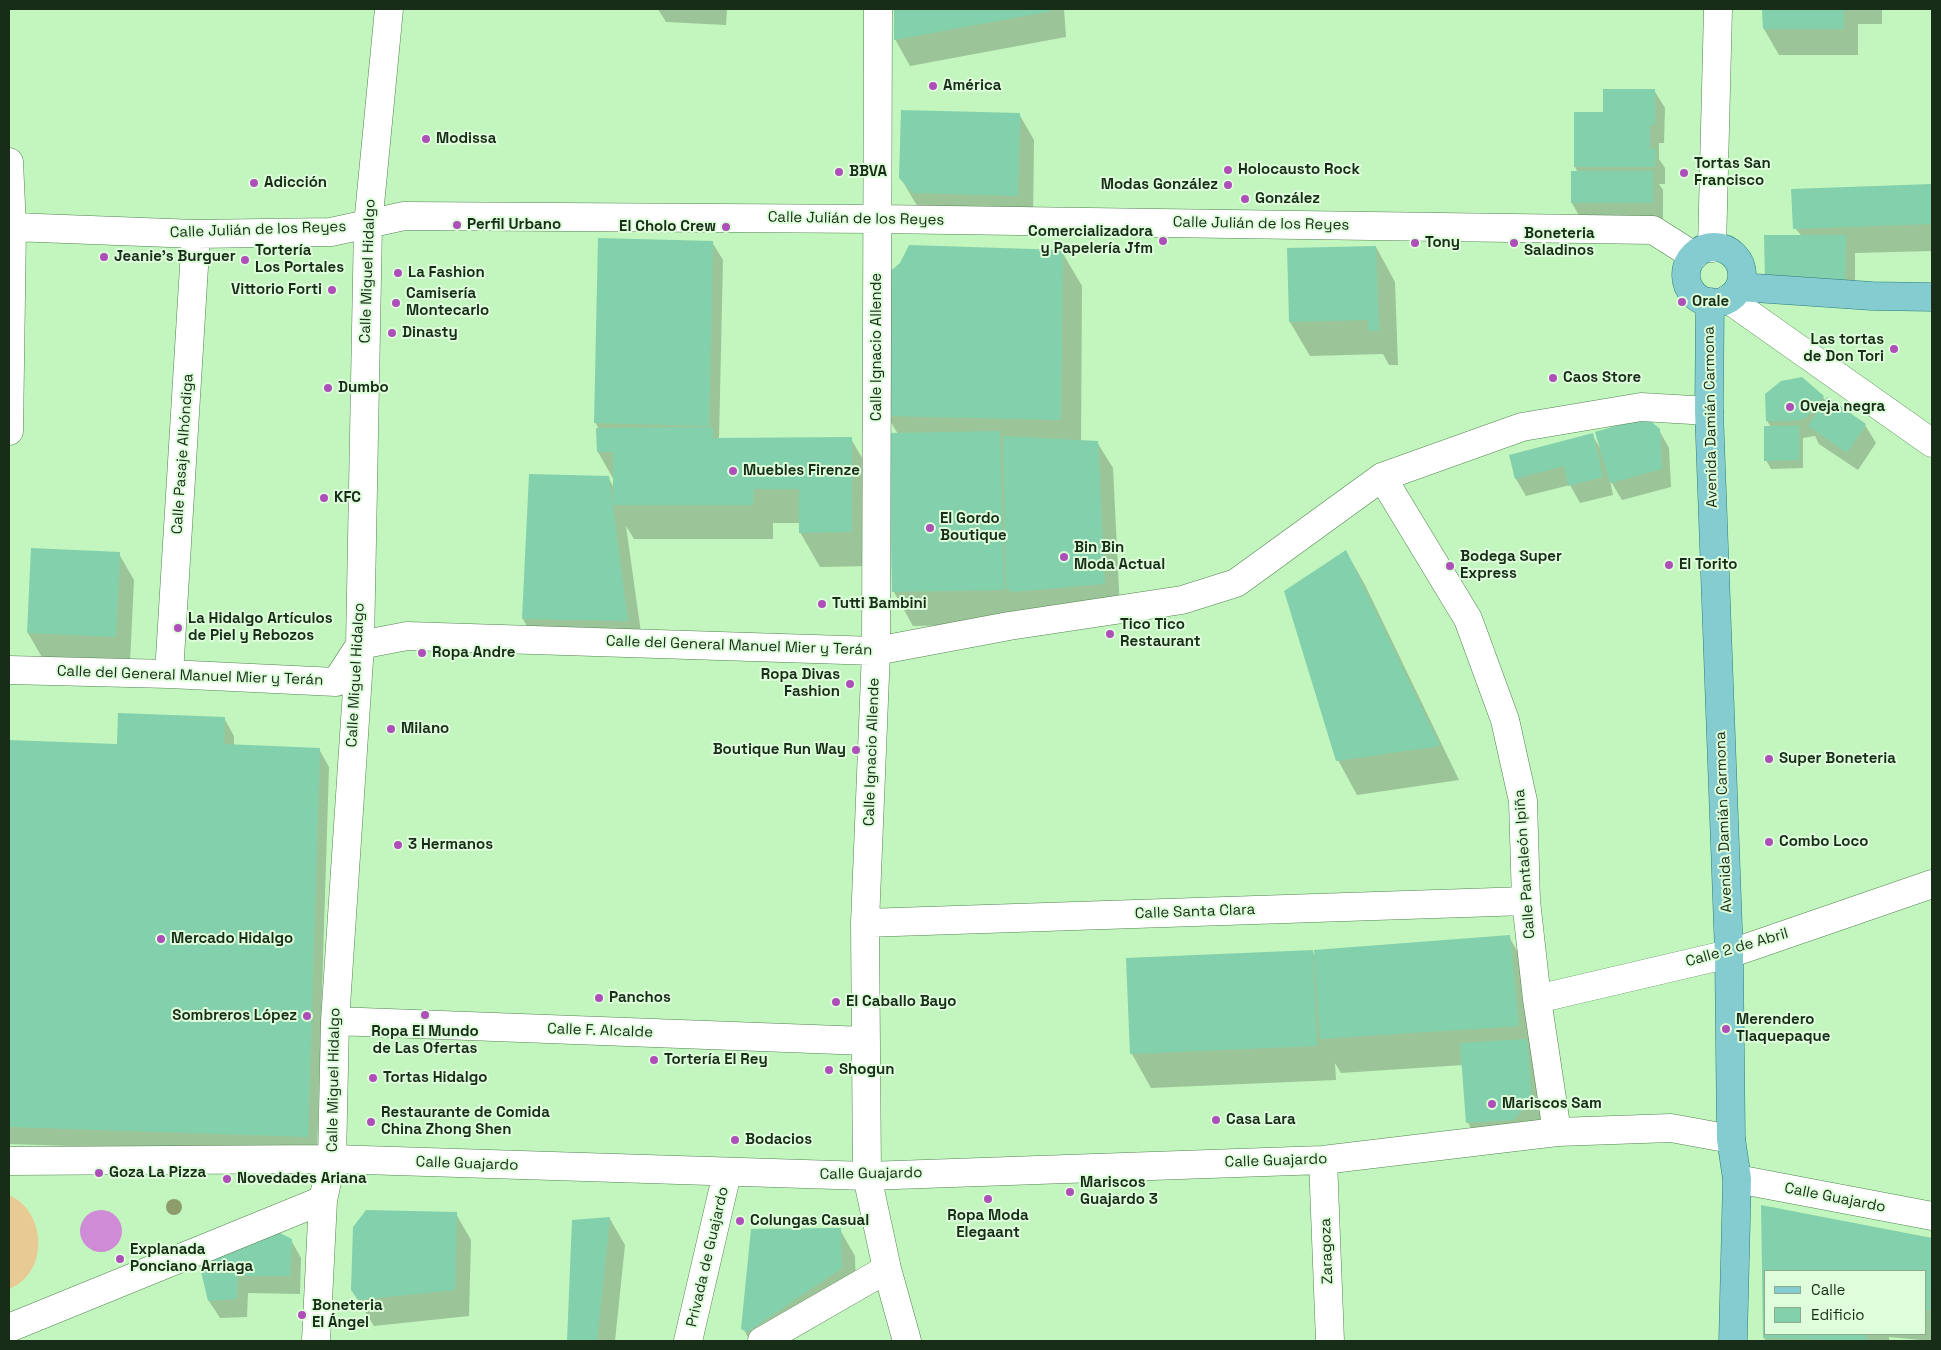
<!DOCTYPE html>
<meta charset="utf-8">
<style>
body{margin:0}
#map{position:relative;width:1941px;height:1350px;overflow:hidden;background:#c2f6be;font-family:"Space Grotesk",sans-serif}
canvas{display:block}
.frame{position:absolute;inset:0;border:10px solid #182d18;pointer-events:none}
.legend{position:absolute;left:1764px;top:1270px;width:162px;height:65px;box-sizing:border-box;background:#defddb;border:1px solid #8faa8d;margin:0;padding:6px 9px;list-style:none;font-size:15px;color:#182d18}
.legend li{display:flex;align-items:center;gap:10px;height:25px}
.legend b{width:25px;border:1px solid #8faa8d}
</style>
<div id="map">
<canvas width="1941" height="1350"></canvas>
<div class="frame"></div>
<ul class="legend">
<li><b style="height:6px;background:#85ccd1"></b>Calle</li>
<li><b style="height:14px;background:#83d0ac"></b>Edificio</li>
</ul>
</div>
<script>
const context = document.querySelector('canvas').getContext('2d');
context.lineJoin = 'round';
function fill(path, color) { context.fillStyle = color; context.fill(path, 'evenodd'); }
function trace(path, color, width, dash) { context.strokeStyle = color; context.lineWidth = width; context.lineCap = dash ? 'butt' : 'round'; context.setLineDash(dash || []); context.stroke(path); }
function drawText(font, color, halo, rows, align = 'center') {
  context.font = font + ' "Space Grotesk",sans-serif'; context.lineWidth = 4; context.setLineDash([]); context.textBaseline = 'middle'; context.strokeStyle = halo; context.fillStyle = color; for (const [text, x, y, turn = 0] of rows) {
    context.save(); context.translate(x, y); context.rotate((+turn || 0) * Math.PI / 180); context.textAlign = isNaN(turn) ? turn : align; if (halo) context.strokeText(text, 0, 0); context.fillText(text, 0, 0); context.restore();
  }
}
fill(new Path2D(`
 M9,1195C47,1212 49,1273 9,1289Z`), '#e8cb94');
fill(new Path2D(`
 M80 1231a21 21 0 1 1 42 0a21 21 0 1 1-42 0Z`), '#d08bd7');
fill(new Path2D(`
 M658,9H727L726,25L666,22Z
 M896,9H1064L1066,37L910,66L895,39Z
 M1764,9H1882V24H1858V55H1779L1764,29Z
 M1654,90L1665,108L1664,143H1659V159L1665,168V184H1659L1663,190V220L1582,221L1572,203L1578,173L1575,167L1604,113Z
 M1019,114L1034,140L1033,222L930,219L916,204L900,177Z
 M1932,186V251L1855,253V300L1795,228L1793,190Z
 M712,242L723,260L719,439H851L871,473L872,566L820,567L800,532V523H773V539H634L626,526L643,647L538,646L523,619L531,475L608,477L614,488V480L598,452L599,429L595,422Z
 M1376,247L1395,282L1398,365H1389L1383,354L1310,356L1290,322L1288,249Z
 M1062,252L1082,286L1081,441L1097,442L1113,468L1120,610L1023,624L913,626L894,592L898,434L887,416Z
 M1823,397L1826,402L1865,425L1876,443L1858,470L1819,444L1815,436L1803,438V468L1771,469L1766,460L1771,427L1767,421Z
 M1659,430L1669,448L1671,487L1622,500L1610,480L1613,495L1580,503L1570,485L1526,496L1516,479L1510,456L1592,435L1600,448Z
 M1346,551L1365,585L1459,780L1357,795L1338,760Z
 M119,554L134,580L130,663L43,659L28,633Z
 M224,718L234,736V746L319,749L329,767L317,1154L9,1144L10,741L118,745Z
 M1509,937L1529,971L1542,1120L1523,1137L1478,1141L1468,1123L1463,1065L1341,1073L1335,1063L1336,1080L1151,1088L1132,1054L1128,959L1312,951L1316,957Z
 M1762,1206L1932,1240V1341L1889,1337V1341H1766L1764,1338ZM1765,1271H1925V1334H1765Z
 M456,1214L471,1240L469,1316L374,1326L352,1290Z
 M610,1219L625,1245L615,1341H568L573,1221Z
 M840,1230L855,1256L856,1295L750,1341L743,1328Z
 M291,1240L301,1258L300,1294L248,1293L247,1317L220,1318L209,1301L201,1264Z`), '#0003');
fill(new Path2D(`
 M894,9H1051L1052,11L894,40Z
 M1762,9H1844V29H1763Z
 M1603,89H1655V125H1650V149H1656L1655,167H1574V112H1603Z
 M901,110L1020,113L1018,196L913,193L899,178Z
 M1571,171H1653V203H1571Z
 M1932,184V224L1793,229L1791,189Z
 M1764,235H1846L1845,282H1765Z
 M598,238L713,241L709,426L594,423Z
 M909,245L1063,250L1061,420L886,416L887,274L900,263Z
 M1376,246L1379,331H1368V320L1289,322L1287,248Z
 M1802,377L1824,396L1806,418L1794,421H1766L1765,394L1781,381Z
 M1827,397L1866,424L1847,453L1808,426Z
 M1646,417L1660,429L1662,469L1610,483L1595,432Z
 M1764,426H1799V460L1764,461Z
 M713,427V438L852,437V532L799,533V489H754L753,505H613V452H597L596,428Z
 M1000,431L1004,590L892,592L889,433Z
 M1593,433L1603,477L1568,486L1564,466L1515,479L1509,455Z
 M1003,436L1098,441L1105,584L1013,592L1006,589Z
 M529,474L609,476L628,621L522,619Z
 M31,548L120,552L116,637L27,633Z
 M1346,550L1440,746L1336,761L1284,591Z
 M118,713L225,717L224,744L320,748L308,1137L9,1127V740L117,744Z
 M1510,935L1519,1026L1320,1039L1314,950Z
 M1313,950L1317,1046L1130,1054L1126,958Z
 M1527,1039L1532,1101L1513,1120L1466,1123L1460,1043Z
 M1761,1205L1932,1238L1930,1310L1925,1311V1271H1765V1334H1867V1341L1763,1338Z
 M366,1210L457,1212L455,1290L358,1300L351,1290L353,1227Z
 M610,1217L597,1341H567L572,1220Z
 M841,1228L842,1268L747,1332L741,1329L751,1229Z
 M278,1232L292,1239L290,1276H238L237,1299L208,1301L199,1263Z`), '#83d0ac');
const minor = new Path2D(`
 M878,9L876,651L865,923L867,1176L887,1269L907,1341
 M9,162L12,227L9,431
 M12,227L196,234L331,232L404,216L878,219L1653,230L1694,256
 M1712,248L1718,9
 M1728,299L1932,443
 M1382,477L1468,619L1505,720L1523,801L1526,901L1537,999L1557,1132
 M9,670L169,674L336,682L360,645L407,636L876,651L1009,626L1182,600L1236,583L1382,477L1522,427L1641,407L1709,411
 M169,674L196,234
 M865,923L1526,901
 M1537,999L1729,954L1932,884
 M335,1021L866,1041
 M1323,1160L1330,1341
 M9,1161L332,1159L867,1176L1323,1160L1557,1132L1671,1128L1731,1139
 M1737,1179L1932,1216
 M9,1328L323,1200
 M316,1341L323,1200L332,1159L335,1021L360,645L368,225L389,9
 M688,1341L727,1173
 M762,1341L887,1269`);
const major = new Path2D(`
 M1686 275a28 28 0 1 1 56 0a28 28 0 1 1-56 0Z
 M1740,287L1872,296L1932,297
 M1710,302L1709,411L1729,954L1731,1139L1737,1179L1733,1341`);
trace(minor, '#538351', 29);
trace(major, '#2a7e7d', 29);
trace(minor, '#fff', 28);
trace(major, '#85ccd1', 28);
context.fillStyle = '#8e9b6b';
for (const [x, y] of [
 [174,1207]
]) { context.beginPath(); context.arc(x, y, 8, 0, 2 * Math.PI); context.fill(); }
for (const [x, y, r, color] of [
 [933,86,5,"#ae4fb9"],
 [426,139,5,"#ae4fb9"],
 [1228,170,5,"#ae4fb9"],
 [839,172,5,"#ae4fb9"],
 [1684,173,5,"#ae4fb9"],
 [254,183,5,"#ae4fb9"],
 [1228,185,5,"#ae4fb9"],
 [1245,199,5,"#ae4fb9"],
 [457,225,5,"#ae4fb9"],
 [726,227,5,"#ae4fb9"],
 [1163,241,5,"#ae4fb9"],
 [1415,243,5,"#ae4fb9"],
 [1514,243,5,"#ae4fb9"],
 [104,257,5,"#ae4fb9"],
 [245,260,5,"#ae4fb9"],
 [398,273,5,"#ae4fb9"],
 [332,290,5,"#ae4fb9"],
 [1682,302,5,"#ae4fb9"],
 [396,303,5,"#ae4fb9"],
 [392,333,5,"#ae4fb9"],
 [1894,349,5,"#ae4fb9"],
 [1553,378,5,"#ae4fb9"],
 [328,388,5,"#ae4fb9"],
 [1790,407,5,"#ae4fb9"],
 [733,471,5,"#ae4fb9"],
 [324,498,5,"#ae4fb9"],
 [930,528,5,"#ae4fb9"],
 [1064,557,5,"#ae4fb9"],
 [1669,565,5,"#ae4fb9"],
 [1450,566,5,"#ae4fb9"],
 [822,604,5,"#ae4fb9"],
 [178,628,5,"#ae4fb9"],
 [1110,634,5,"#ae4fb9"],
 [422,653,5,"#ae4fb9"],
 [850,684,5,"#ae4fb9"],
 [391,729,5,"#ae4fb9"],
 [856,750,5,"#ae4fb9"],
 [1769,759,5,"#ae4fb9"],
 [1769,842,5,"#ae4fb9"],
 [398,845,5,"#ae4fb9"],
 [161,939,5,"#ae4fb9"],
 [599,998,5,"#ae4fb9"],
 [836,1002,5,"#ae4fb9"],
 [425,1015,5,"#ae4fb9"],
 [307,1016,5,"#ae4fb9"],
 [1726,1029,5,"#ae4fb9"],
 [654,1060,5,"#ae4fb9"],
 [829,1070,5,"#ae4fb9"],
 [373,1078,5,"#ae4fb9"],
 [1492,1104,5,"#ae4fb9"],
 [1216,1120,5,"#ae4fb9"],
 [371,1122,5,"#ae4fb9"],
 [735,1140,5,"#ae4fb9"],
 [99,1173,5,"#ae4fb9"],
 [227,1179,5,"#ae4fb9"],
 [1070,1192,5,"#ae4fb9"],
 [988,1199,5,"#ae4fb9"],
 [740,1221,5,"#ae4fb9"],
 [120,1259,5,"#ae4fb9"],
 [302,1315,5,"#ae4fb9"]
]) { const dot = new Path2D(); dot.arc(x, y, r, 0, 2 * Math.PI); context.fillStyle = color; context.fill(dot); trace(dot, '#defddb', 2); }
drawText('bold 15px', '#182d18', '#defddb', [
 ["América",943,86],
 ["Modissa",436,139],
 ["Tortas San",1694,164],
 ["Francisco",1694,181],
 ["Holocausto Rock",1238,170],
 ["BBVA",849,172],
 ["Adicción",264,183],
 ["Modas González",1218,185,"right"],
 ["González",1255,199],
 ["Perfil Urbano",467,225],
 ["El Cholo Crew",716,227,"right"],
 ["Comercializadora",1153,232,"right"],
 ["y Papelería Jfm",1153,249,"right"],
 ["Boneteria",1524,234],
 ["Saladinos",1524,251],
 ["Tony",1425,243],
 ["Tortería",255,251],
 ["Los Portales",255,268],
 ["Jeanie's Burguer",114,257],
 ["La Fashion",408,273],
 ["Vittorio Forti",322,290,"right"],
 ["Camisería",406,294],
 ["Montecarlo",406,311],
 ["Orale",1692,302],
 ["Dinasty",402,333],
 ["Las tortas",1884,340,"right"],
 ["de Don Tori",1884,357,"right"],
 ["Caos Store",1563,378],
 ["Dumbo",338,388],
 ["Oveja negra",1800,407],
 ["Muebles Firenze",743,471],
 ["KFC",334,498],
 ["El Gordo",940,519],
 ["Boutique",940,536],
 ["Bin Bin",1074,548],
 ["Moda Actual",1074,565],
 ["Bodega Super",1460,557],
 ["Express",1460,574],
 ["El Torito",1679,565],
 ["Tutti Bambini",832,604],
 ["La Hidalgo Artículos",188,619],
 ["de Piel y Rebozos",188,636],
 ["Tico Tico",1120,625],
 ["Restaurant",1120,642],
 ["Ropa Andre",432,653],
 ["Ropa Divas",840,675,"right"],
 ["Fashion",840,692,"right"],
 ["Milano",401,729],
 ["Boutique Run Way",846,750,"right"],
 ["Super Boneteria",1779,759],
 ["Combo Loco",1779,842],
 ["3 Hermanos",408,845],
 ["Mercado Hidalgo",171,939],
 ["Panchos",609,998],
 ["El Caballo Bayo",846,1002],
 ["Sombreros López",297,1016,"right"],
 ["Merendero",1736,1020],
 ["Tlaquepaque",1736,1037],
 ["Ropa El Mundo",425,1032,"center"],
 ["de Las Ofertas",425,1049,"center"],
 ["Tortería El Rey",664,1060],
 ["Shogun",839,1070],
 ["Tortas Hidalgo",383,1078],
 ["Mariscos Sam",1502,1104],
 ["Restaurante de Comida",381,1113],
 ["China Zhong Shen",381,1130],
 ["Casa Lara",1226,1120],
 ["Bodacios",745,1140],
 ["Goza La Pizza",109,1173],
 ["Novedades Ariana",237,1179],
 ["Mariscos",1080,1183],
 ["Guajardo 3",1080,1200],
 ["Ropa Moda",988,1216,"center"],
 ["Elegaant",988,1233,"center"],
 ["Colungas Casual",750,1221],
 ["Explanada",130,1250],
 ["Ponciano Arriaga",130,1267],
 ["Boneteria",312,1306],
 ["El Ángel",312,1323]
], 'left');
drawText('15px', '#182d18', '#defddb', [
 ["Calle Julián de los Reyes",856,219,1],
 ["Calle Julián de los Reyes",1261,224,1],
 ["Calle Julián de los Reyes",258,230,-2],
 ["Calle Miguel Hidalgo",368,271,-88],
 ["Calle Ignacio Allende",877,347,-90],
 ["Avenida Damián Carmona",1711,417,-91],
 ["Calle Pasaje Alhóndiga",183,454,-86],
 ["Calle del General Manuel Mier y Terán",739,646,2],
 ["Calle Miguel Hidalgo",356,675,-87],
 ["Calle del General Manuel Mier y Terán",190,676,2],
 ["Calle Ignacio Allende",872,752,-88],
 ["Avenida Damián Carmona",1724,822,-92],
 ["Calle Pantaleón Ipiña",1525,864,-94],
 ["Calle Santa Clara",1195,912,-2],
 ["Calle 2 de Abril",1737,948,-16],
 ["Calle F. Alcalde",600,1031,2],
 ["Calle Miguel Hidalgo",334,1080,-89],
 ["Calle Guajardo",1276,1161,-2],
 ["Calle Guajardo",467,1164,2],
 ["Calle Guajardo",871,1174,-1],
 ["Calle Guajardo",1835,1198,11],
 ["Zaragoza",1327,1251,-92],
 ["Privada de Guajardo",708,1257,-77]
]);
</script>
